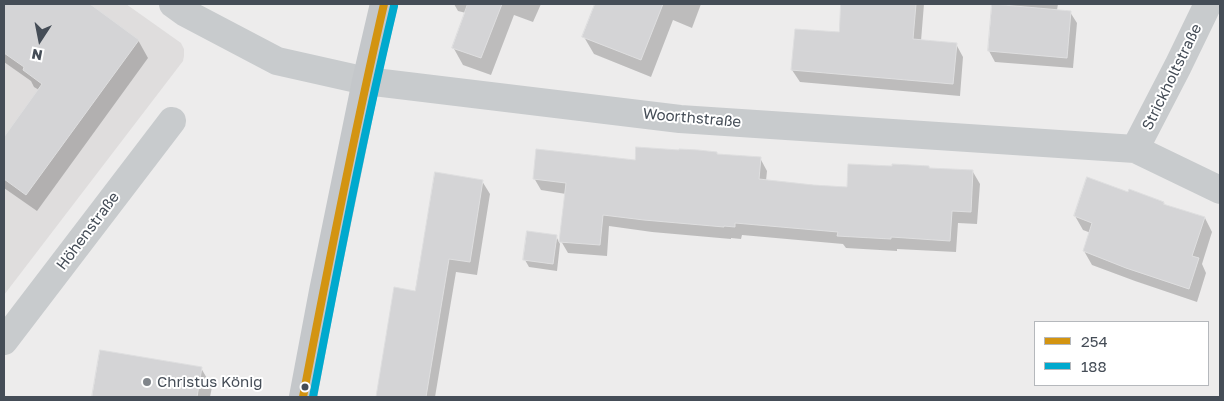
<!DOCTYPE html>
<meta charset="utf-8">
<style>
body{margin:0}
#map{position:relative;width:1224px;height:401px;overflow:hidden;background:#edecec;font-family:"Golos Text",sans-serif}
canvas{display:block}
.frame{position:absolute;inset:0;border:5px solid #454d57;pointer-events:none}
.legend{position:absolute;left:1034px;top:321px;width:175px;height:65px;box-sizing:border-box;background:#fff;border:1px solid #b5b8bc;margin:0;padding:6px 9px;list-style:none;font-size:15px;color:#454d57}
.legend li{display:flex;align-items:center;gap:10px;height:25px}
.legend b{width:25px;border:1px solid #b5b8bc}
.north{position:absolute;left:15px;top:15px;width:50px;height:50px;-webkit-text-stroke:4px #fff;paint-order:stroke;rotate:191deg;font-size:14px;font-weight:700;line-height:20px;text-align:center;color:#454d57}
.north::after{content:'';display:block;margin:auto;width:18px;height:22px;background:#454d57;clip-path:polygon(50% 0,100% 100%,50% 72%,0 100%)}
</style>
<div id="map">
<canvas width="1224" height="401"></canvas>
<div class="frame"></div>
<ul class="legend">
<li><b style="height:6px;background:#d39411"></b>254</li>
<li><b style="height:6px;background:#00a9ce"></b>188</li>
</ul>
<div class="north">N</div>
</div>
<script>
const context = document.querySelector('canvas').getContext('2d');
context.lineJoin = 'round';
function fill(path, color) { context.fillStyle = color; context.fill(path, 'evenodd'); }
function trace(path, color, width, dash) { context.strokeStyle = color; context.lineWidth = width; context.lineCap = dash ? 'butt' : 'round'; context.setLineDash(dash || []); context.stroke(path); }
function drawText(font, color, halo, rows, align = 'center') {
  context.font = font + ' "Golos Text",sans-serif'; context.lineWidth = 4; context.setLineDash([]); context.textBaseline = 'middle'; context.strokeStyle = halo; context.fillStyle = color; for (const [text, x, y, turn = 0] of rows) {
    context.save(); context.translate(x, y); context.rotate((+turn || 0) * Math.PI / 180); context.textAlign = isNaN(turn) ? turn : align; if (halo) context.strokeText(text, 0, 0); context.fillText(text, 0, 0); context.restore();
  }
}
fill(new Path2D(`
 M4,4H126L181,43L184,49V56L183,61L4,295Z`), '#dfdddd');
fill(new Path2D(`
 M10,4H87L138,40L148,58L37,211L4,188V140L39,90L34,87L31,81L4,62V12Z
 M454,4H541L533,22L514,15L491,75L463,65L453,47L466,13L458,11Z
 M596,4H701L692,28L673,20L651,77L594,54L584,37Z
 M842,4H924L921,41L956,44L963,57L960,96L800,82L792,70L840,34Z
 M993,4H1058L1057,10L1070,12L1077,23L1073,68L995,62L989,51Z
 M717,155L760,158L767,171L766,181L849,188L929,167L930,170L973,172L980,184L977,224L958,223L956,252L897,249V251L846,248L843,244L742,235L741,239L731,238V239L652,232L609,226L607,256L568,253L561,241L566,194L541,190L534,178L636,161Z
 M482,181L490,194L477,275L456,272L435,397H378L395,289L416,292Z
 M1129,193L1164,203L1165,206L1205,218L1212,232L1202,264L1206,273L1197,302L1135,281L1092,265L1084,251L1091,233L1083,230L1075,216Z
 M556,236L560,244L557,271L529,267L525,260Z
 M101,351L201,368L212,387L210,397H94Z`), '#0003');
const building = new Path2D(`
 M4,4H90L139,40L26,195L4,179V137L42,84L23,70L24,67L4,53Z
 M468,4H502L481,58L452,48Z
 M595,4H663L641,60L582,37Z
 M841,4H916L913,39L957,43L953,84L791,70L795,29L839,32Z
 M992,4L1071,11L1067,58L988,51Z
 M636,147L679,150V149L698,150L717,152V154L761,157L759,179L813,185L847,187L848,164L892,166V164L911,165L929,166V168L973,170L971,212L952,211L950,241L891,237V239L837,236L838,232L735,223V227L724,226V227L644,220L603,215L600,245L559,242L566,183L533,179L536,149L635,160Z
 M435,172L483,180L470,262L449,259L426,397H376L394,287L415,291Z
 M1087,177L1128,192L1129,189L1164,202L1163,204L1205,217L1192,256L1199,258L1189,289L1126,268L1083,251L1092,223L1074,216Z
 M527,231L557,235L553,264L523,260Z
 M100,350L202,367L197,397H92Z`);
fill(building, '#d4d4d6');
trace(building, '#dededf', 1);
trace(new Path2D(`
 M173,4L184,12L277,61L366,81L680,119L1135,149L1220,190
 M1135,149L1178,66L1208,4
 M4,341L172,121`), '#c8cbcd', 28);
trace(new Path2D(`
 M303,397L323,291L366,81L384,4`), '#c4c7ca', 28);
trace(new Path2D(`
 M303,397C328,266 354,134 384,4`), '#d39411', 8);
trace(new Path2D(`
 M313,397C338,266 363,136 394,6`), '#00a9ce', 8);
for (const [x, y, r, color] of [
 [147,382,5,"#80858b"],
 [305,387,4.5,"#454d57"]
]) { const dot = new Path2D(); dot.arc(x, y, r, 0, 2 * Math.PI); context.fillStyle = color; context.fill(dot); trace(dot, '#fff', 2); }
drawText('15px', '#454d57', '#fff', [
 ["Strickholtstraße",1172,77,-64],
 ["Woorthstraße",692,118,5],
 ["Höhenstraße",88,231,-53]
]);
drawText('15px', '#454d57', '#fff', [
 ["Christus König",157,382]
], 'left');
</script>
